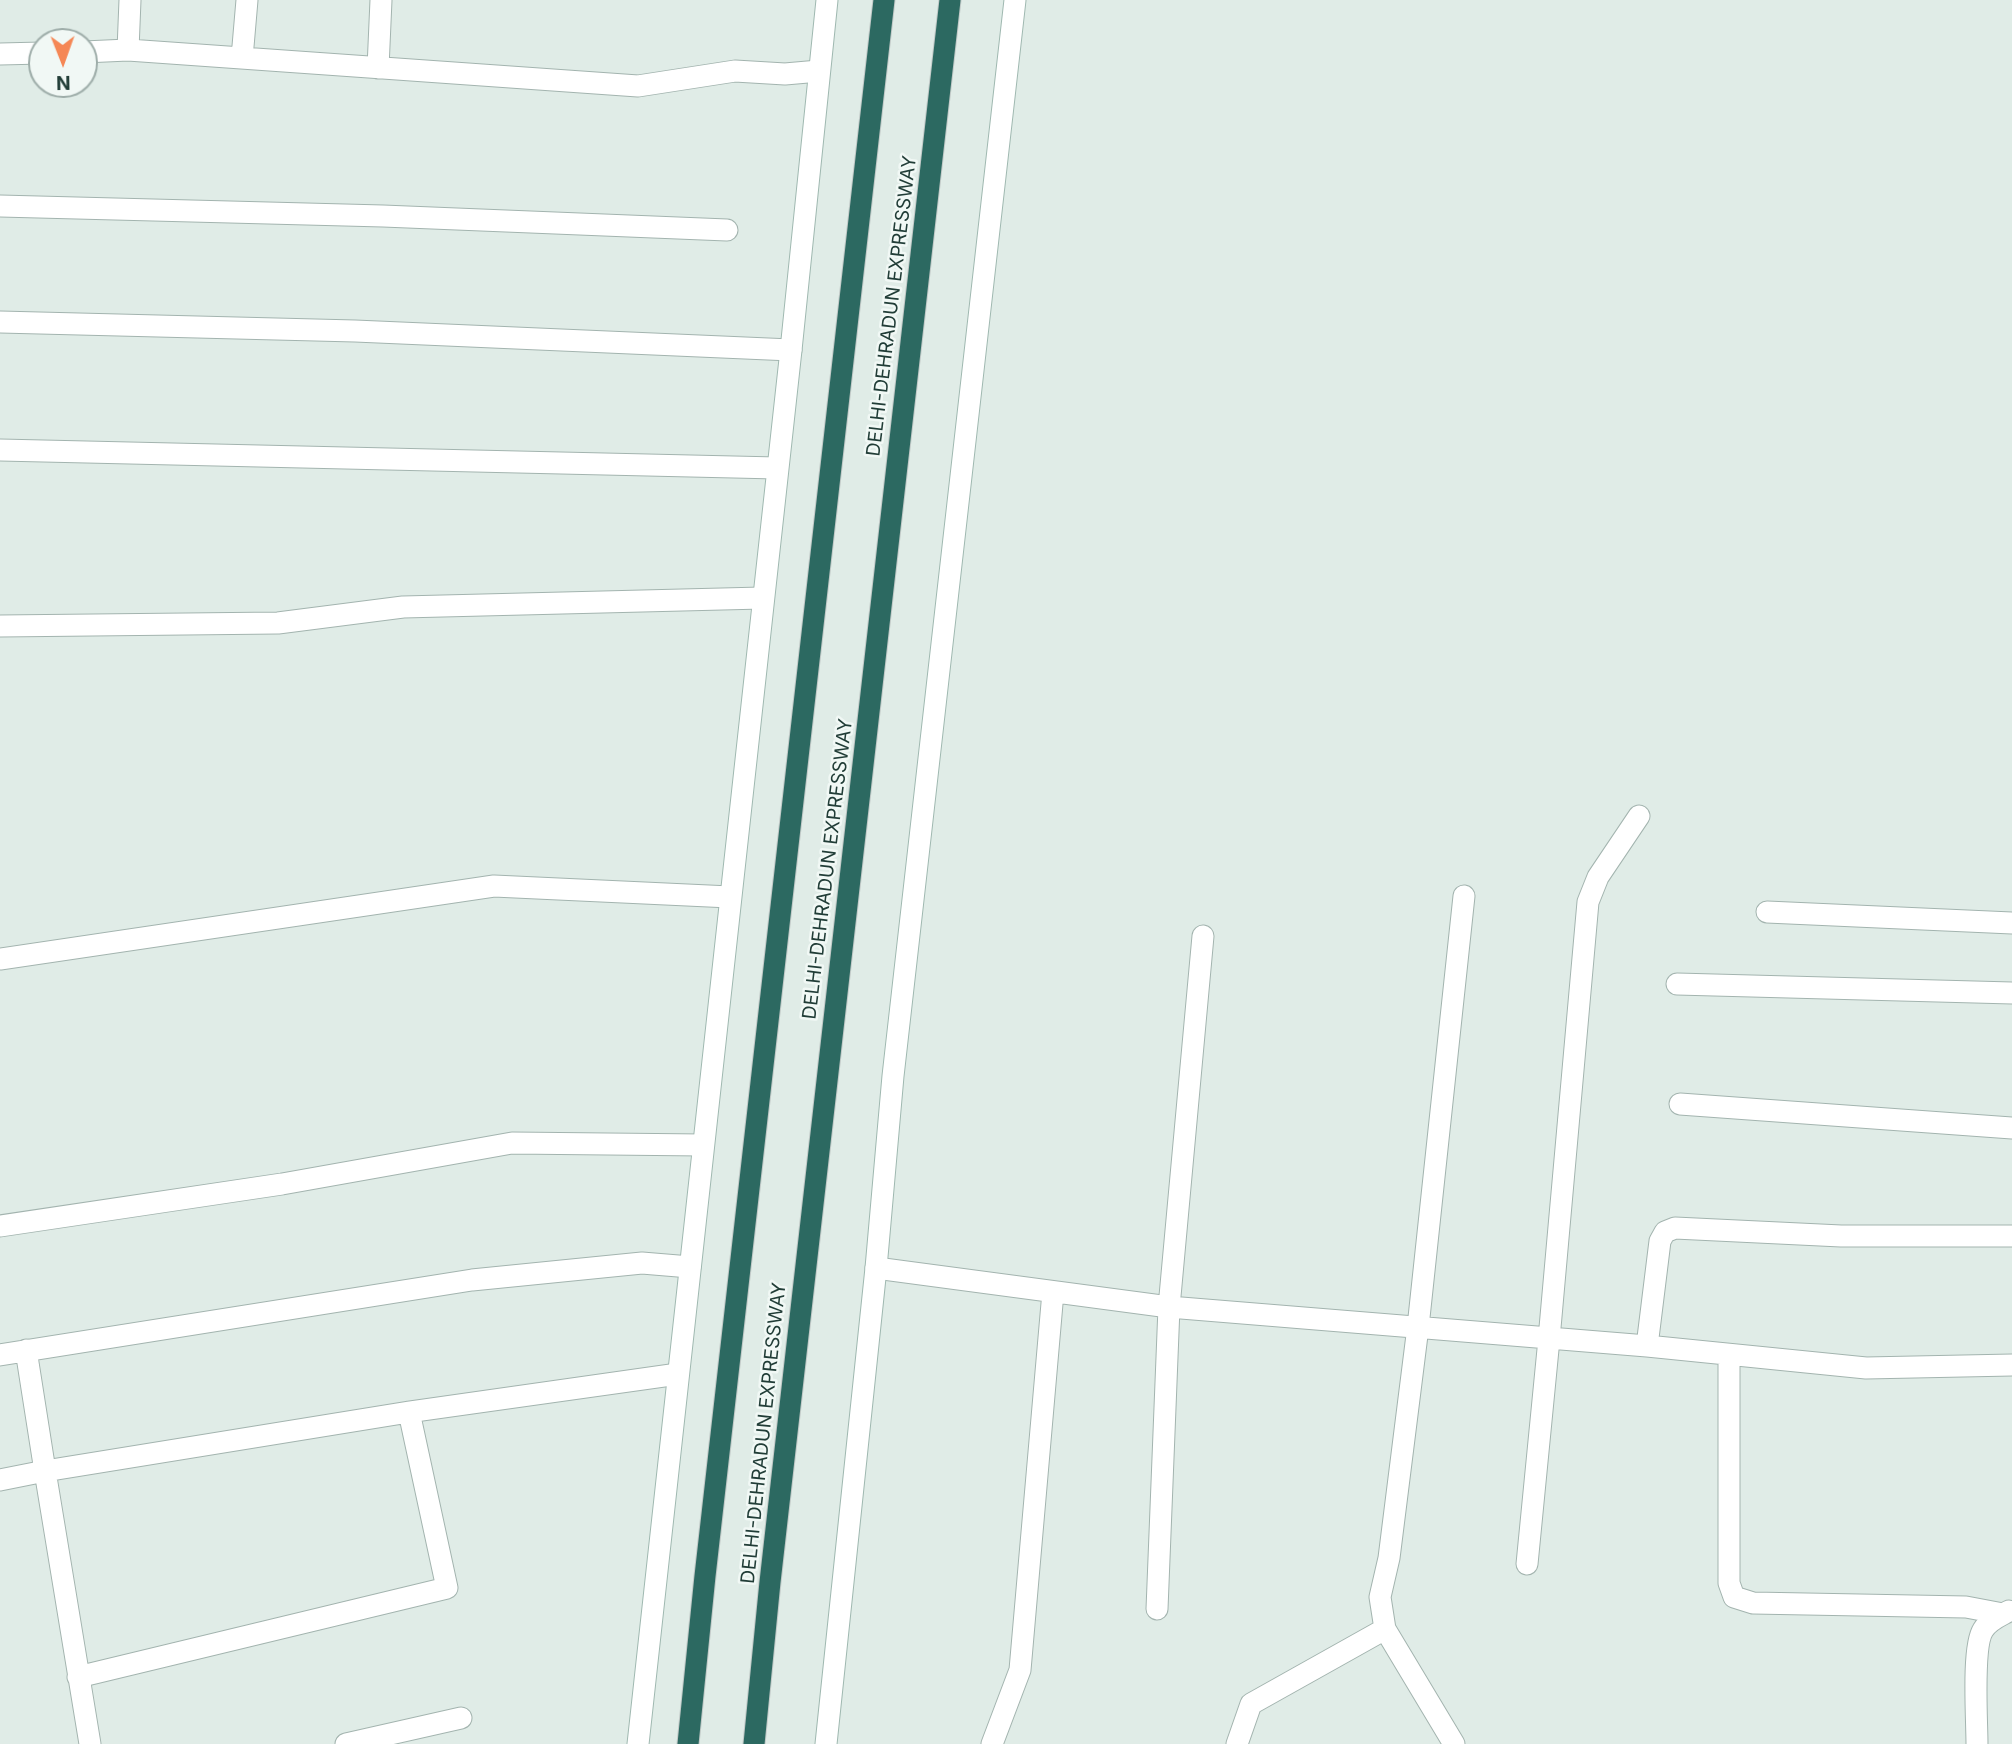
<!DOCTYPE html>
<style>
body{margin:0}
#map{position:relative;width:2012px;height:1744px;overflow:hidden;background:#e0ece7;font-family:Inter,sans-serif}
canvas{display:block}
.north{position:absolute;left:28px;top:28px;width:70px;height:70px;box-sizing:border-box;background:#f1f8f5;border:2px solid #9eada9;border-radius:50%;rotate:179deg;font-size:19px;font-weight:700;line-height:28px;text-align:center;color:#213d37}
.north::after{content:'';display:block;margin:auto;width:24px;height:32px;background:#f58755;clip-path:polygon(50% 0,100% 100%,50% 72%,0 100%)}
</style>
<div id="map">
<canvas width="2012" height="1744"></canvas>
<div class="north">N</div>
</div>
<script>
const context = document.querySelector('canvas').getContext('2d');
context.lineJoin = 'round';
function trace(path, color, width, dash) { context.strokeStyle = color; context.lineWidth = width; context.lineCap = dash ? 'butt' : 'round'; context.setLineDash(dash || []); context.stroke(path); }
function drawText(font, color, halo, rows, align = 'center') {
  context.font = font + ' Inter,sans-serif'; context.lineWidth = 5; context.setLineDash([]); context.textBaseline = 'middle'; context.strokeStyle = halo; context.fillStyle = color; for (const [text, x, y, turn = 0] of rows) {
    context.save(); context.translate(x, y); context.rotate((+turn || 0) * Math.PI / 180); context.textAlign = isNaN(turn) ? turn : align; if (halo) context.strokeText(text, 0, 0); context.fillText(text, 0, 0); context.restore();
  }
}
const street = new Path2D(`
 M128,50L130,0
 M84,52L128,50L638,86L735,71L785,74L819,71
 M0,54L42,53
 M242,58L247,0
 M378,68L381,0
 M0,206L383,216L727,230
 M0,322L355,331L791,350
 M0,450L777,468
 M0,626L278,623L403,607L762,598
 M1767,912L2012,923
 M0,959L494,886L730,897
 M1677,984L2012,993
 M1680,1104L2012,1128
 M0,1226L282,1184L512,1143L703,1145
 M876,1268L1169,1307L1647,1346L1866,1368L2012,1365
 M1647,1346L1660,1241L1665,1232L1675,1228L1841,1236H2012
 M26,1350L45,1471L409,1412L678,1374
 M0,1355L472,1280L642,1263L690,1267
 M1729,1355V1583L1734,1597L1753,1603L1966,1607L2003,1614
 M0,1480L45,1471L90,1744
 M1527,1564L1549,1339L1588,902L1598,877L1639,816
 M1157,1609L1169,1307L1203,936
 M78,1677L447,1588L409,1412
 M346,1744L461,1718
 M992,1744L1020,1670L1053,1292
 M1237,1744L1251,1704L1385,1629
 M1454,1744L1385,1629L1380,1597L1389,1558L1418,1327L1464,896
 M1977,1744C1977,1720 1972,1647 1983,1630C1989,1620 2000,1616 2009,1611`);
const secondary = new Path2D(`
 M638,1744L791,350L827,0
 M826,1744L876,1268L893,1076L1015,0`);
const highway = new Path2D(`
 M688,1744L705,1576L884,0
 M754,1744L770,1582L950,0`);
trace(street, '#a3b4af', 23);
trace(secondary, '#9fb8b0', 23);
trace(highway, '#c1c9c7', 23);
trace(street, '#fff', 21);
trace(secondary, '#fff', 21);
trace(highway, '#2c6961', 21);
drawText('19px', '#213d37', '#f1f8f5', [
 ["DELHI-DEHRADUN EXPRESSWAY",892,306,-83],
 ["DELHI-DEHRADUN EXPRESSWAY",828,869,-83],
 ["DELHI-DEHRADUN EXPRESSWAY",764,1433,-84]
]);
</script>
